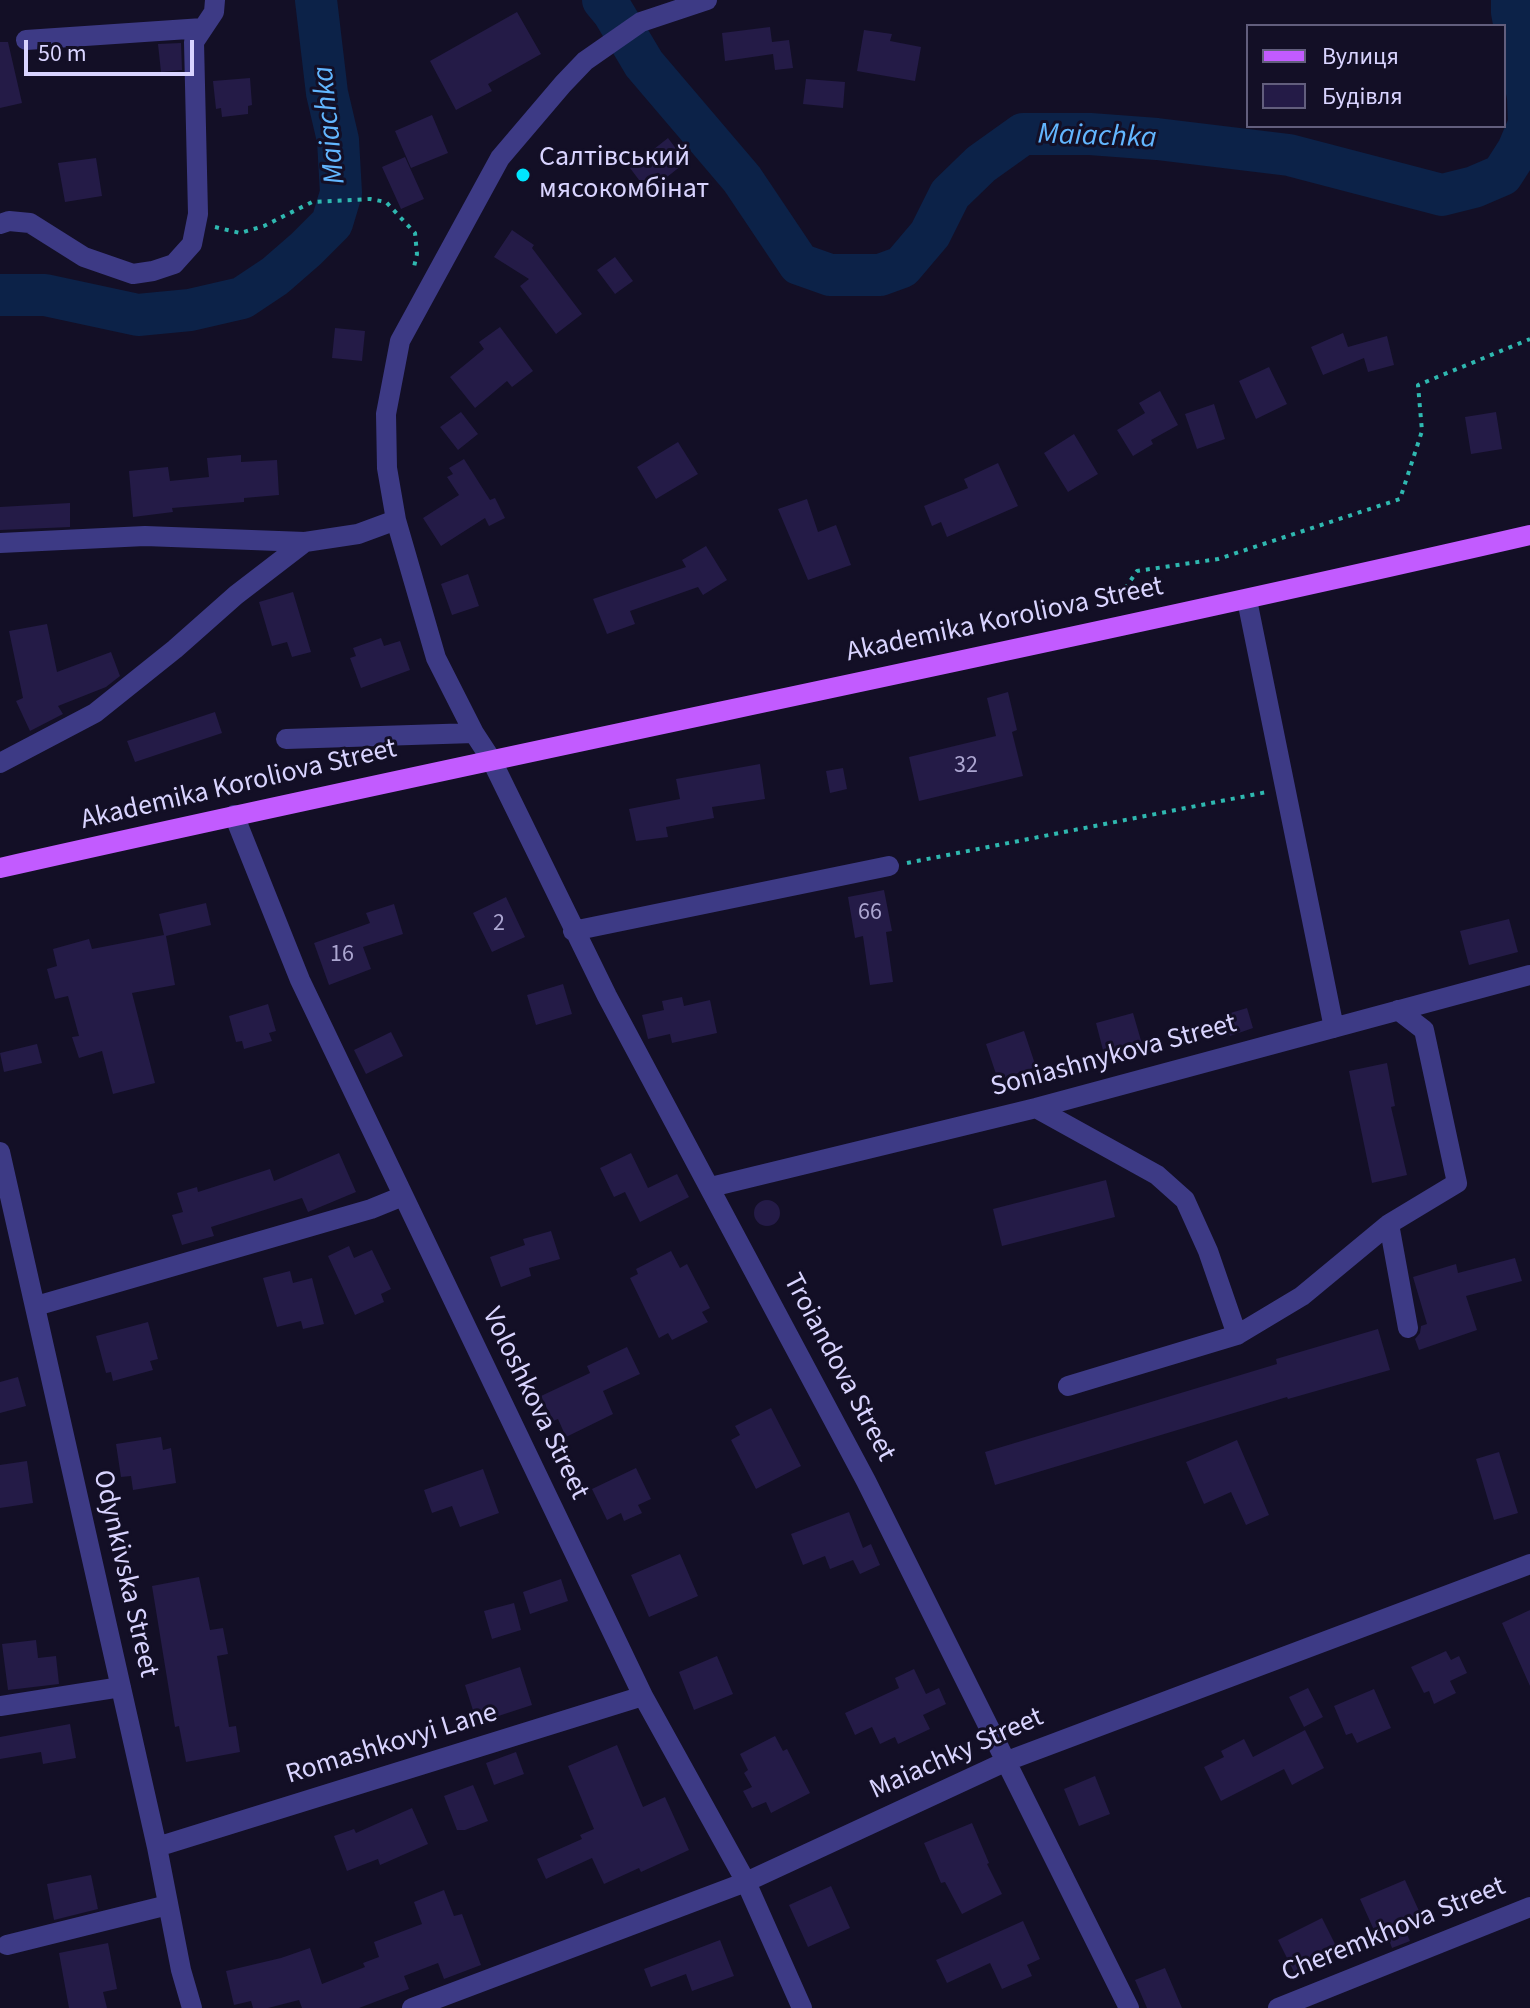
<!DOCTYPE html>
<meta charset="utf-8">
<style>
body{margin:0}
#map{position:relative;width:1530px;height:2008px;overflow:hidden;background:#130f26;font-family:"Source Sans 3",sans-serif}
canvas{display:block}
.legend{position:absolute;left:1246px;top:24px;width:260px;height:104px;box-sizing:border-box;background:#130f26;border:2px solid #625e7d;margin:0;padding:10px 14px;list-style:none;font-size:24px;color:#d9d4ff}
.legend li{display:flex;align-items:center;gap:16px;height:40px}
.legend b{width:40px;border:2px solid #625e7d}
.scale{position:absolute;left:24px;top:40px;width:170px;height:36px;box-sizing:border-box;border:4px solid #d9d4ff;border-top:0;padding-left:10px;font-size:24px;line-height:28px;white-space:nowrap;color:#d9d4ff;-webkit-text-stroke:6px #130f26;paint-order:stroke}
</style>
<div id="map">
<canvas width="1530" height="2008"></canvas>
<ul class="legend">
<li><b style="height:10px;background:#c25bff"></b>Вулиця</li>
<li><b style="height:22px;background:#241b47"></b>Будівля</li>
</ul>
<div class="scale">50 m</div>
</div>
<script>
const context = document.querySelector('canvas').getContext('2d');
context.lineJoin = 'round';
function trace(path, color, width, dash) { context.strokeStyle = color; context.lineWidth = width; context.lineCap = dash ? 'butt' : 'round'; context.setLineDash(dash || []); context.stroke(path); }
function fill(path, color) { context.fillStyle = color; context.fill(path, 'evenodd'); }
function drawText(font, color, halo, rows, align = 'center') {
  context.font = font + ' "Source Sans 3",sans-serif'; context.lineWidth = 6; context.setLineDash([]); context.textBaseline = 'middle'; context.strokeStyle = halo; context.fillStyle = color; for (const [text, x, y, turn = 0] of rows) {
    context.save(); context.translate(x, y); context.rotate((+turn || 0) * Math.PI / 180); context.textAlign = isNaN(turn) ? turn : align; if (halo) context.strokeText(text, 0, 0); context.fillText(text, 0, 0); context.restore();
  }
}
trace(new Path2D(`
 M603,0L613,12L644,64L742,179L799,264L830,275H880L902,267L930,234L950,194L981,164L1023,134H1090L1157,139L1289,155L1442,195L1474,187L1502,175L1518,150L1529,124L1528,97L1512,12V0
 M0,295H45L138,315L190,310L242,298L275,276L306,249L332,223L341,193L338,140L327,93L316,0`), '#0c2248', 42);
fill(new Path2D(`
 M517,12L541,54L488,84L492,91L456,110L430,61Z
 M770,27L772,42L789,40L793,68L775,70L773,54L725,61L722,33Z
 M864,30L892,34L890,41L921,47L915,81L857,71Z
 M0,42H8L22,103L0,108Z
 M181,43L182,70L161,72L158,44Z
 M250,78L252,105L248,106V114L222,117L221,108L216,109L213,81Z
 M806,79L845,82L843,108L803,104Z
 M432,115L448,153L411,168L395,131Z
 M668,138L686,162L648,192L630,168Z
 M405,157L424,199L401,209L382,167Z
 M96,158L102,196L65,202L58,163Z
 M512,230L534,245L532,248L582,314L556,334L520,286L529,279L494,257Z
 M615,257L633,281L615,294L597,270Z
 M500,327L533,371L512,387L507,381L475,408L450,377L484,349L479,342Z
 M335,328L365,331L362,361L332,358Z
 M1343,333L1348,347L1387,336L1394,365L1368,372L1364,358L1323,375L1311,347Z
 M1269,367L1287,404L1256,419L1239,381Z
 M1160,391L1178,425L1151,440L1153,444L1133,456L1117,430L1145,413L1139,403Z
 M1214,404L1225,439L1197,449L1185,414Z
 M461,412L478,434L458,450L440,427Z
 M1496,412L1502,449L1471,454L1465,417Z
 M1074,434L1098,474L1068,492L1044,453Z
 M678,442L698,474L656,499L637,467Z
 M241,455V462L277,460L279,495L244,498V502L172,508L173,512L133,517L129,471L168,467L170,481L209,477L207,458Z
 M464,459L490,500L495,498L505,518L489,526L485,518L441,546L423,518L459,495L447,477L453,474L449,468Z
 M998,463L1018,506L947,537L941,522L932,526L924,506L968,488L964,479Z
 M807,499L818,532L836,525L851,565L808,580L778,509Z
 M70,503V527L0,530V507Z
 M706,546L727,580L703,595L698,587L630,611L635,624L607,634L593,599L686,567L682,560Z
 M468,574L479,606L452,615L441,584Z
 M293,592L311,652L292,657L287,642L272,646L259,602Z
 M47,624L57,672L111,652L120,676L106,687L58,706L63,714L30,731L16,701L23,698L9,631Z
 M381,638L384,646L400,641L410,670L361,688L350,658L356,656L353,648Z
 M1008,692L1017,730L1012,732L1023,776L919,801L909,757L996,736L987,698Z
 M215,712L222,733L135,762L127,741Z
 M760,764L765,799L712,807L714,818L666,827L668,837L636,841L629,809L680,799L676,779Z
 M843,768L847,789L830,793L826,771Z
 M884,890L892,931L886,932L893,982L870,985L863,936L855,938L848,897Z
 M506,897L525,937L492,952L473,913Z
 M206,903L211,925L166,936L175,985L132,993L155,1083L113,1094L102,1051L79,1058L72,1037L79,1036L68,996L55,999L47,969L57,966L53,949L89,939L92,949L164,935L159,914Z
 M394,904L403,934L363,947L371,969L329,985L314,943L370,923L366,913Z
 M1509,919L1518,952L1469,965L1460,931Z
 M563,984L572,1014L536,1025L527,995Z
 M682,997L684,1006L710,1000L717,1033L672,1043L670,1034L648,1039L642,1015L664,1010L662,1001Z
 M268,1004L276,1031L269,1033L272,1041L244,1049L242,1041L236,1042L229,1016Z
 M1247,1008L1253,1028L1230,1036L1224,1015Z
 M1133,1013L1142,1044L1104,1054L1096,1023Z
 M1024,1031L1036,1067L998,1080L986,1044Z
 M391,1032L403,1056L366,1074L354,1050Z
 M37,1044L42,1063L4,1072L0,1053Z
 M1387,1063L1395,1106L1391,1107L1407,1175L1372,1183L1349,1071Z
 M339,1153L356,1192L308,1212L302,1198L211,1227L214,1236L182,1245L172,1215L183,1212L177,1193L197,1187L198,1192L270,1169L274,1181Z
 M631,1153L648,1188L677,1174L689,1197L640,1222L625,1192L614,1197L600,1168Z
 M1106,1180L1115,1217L1002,1246L993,1209Z
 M754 1213a13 13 0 1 1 26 0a13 13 0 1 1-26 0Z
 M551,1231L560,1259L529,1268L531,1276L501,1287L490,1257L525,1245L523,1239Z
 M349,1246L354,1258L372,1250L391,1289L381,1294L384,1302L355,1315L328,1256Z
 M671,1251L680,1268L687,1264L710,1308L702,1312L708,1322L672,1340L668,1333L659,1338L630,1278L638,1274L636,1269Z
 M1515,1258L1522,1281L1466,1296L1477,1330L1419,1350L1415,1339L1420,1333L1421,1326L1427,1324L1413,1277L1456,1264L1458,1273Z
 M290,1271L293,1283L312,1278L324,1324L303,1329L301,1321L277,1327L263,1278Z
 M148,1322L158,1359L150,1361L153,1370L113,1381L111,1372L106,1373L96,1336Z
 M1378,1329L1390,1370L1288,1399L1287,1397L995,1485L985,1452L1277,1364L1276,1359Z
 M627,1347L640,1374L603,1391L613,1414L566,1437L558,1419L553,1421L541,1396L590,1373L587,1366Z
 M18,1377L26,1406L0,1413V1382Z
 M771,1408L801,1466L756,1489L731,1440L740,1435L735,1426Z
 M161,1437L163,1450L171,1448L176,1483L133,1490L131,1476L121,1477L116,1444Z
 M1237,1440L1269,1515L1246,1525L1231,1492L1204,1504L1186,1462Z
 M1499,1452L1518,1513L1494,1520L1476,1459Z
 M27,1461L33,1503L0,1508V1465Z
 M636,1468L651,1499L638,1505L642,1513L624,1521L621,1513L607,1520L592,1489Z
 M483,1469L499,1513L460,1527L452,1506L432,1513L424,1490Z
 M849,1512L863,1548L871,1544L880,1565L860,1574L853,1560L830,1569L825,1556L803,1565L791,1534Z
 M680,1554L698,1596L649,1617L631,1575Z
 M199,1577L210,1630L223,1628L228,1654L217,1656L229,1727L236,1726L240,1752L186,1762L179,1726L175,1727L152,1586Z
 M561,1579L568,1601L530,1614L523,1592Z
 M514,1603L521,1630L492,1639L484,1611Z
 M1530,1610V1686L1502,1623Z
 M36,1640L38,1658L56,1656L59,1684L8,1690L2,1644Z
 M1446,1651L1451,1660L1459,1656L1467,1673L1450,1681L1456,1693L1434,1704L1429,1691L1424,1693L1411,1667Z
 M717,1656L733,1694L694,1710L679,1672Z
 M520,1667L532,1705L477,1723L465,1685Z
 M914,1669L926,1694L939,1688L946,1704L923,1715L930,1729L898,1744L895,1737L880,1744L872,1727L855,1735L845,1713L899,1688L895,1678Z
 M1308,1688L1323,1717L1304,1727L1289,1697Z
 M1374,1689L1391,1728L1357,1743L1352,1733L1346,1735L1334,1706Z
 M70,1724L76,1758L43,1764L41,1752L0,1759V1737Z
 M1305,1730L1324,1768L1292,1785L1284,1769L1221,1801L1204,1767L1224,1757L1221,1751L1244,1739L1253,1757Z
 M775,1736L783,1751L787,1749L810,1793L771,1813L766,1802L752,1808L743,1791L752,1787L744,1773L748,1770L740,1754Z
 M617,1745L643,1807L665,1797L689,1850L641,1872L639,1868L604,1884L592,1858L546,1879L537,1859L582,1839L580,1835L594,1829L568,1766Z
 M516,1752L524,1774L494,1785L486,1763Z
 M1095,1776L1110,1814L1079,1826L1064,1789Z
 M473,1785L488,1821L465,1830H457L444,1796Z
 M412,1808L428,1844L380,1865L378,1859L347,1871L334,1836L354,1829L356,1833Z
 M972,1823L989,1863L987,1864L1002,1894L962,1914L945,1882L941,1883L924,1843Z
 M91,1875L98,1909L54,1920L47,1884Z
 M1405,1880L1424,1922L1405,1930L1410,1941L1392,1948L1388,1937L1379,1941L1360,1899Z
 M831,1886L850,1928L808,1947L789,1905Z
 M444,1890L454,1916L462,1914L481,1965L444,1979L438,1963L404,1976L409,1989L359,2008H302L299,2000L268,2008H253L251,2001L234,2005L226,1971L281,1958L310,1948L322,1984L365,1967L363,1963L379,1957L374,1942L422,1924L414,1902Z
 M1322,1918L1338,1950L1294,1972L1278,1940Z
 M1023,1921L1040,1959L1027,1965L1032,1976L1002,1989L990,1963L947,1983L936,1960Z
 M720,1940L734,1976L692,1991L686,1974L651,1987L644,1969Z
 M108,1943L117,1989L103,1992L107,2008H69L59,1953Z
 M1165,1968L1182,2008H1147L1135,1980Z`), '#241b47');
trace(new Path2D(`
 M215,227L240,233L264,226L312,202L370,199L386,202L415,233L417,254L414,267
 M1114,605L1137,571L1218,559L1400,499L1422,431L1418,385L1530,339
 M907,863L1267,792`), '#2fb8b0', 4, [4, 6]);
trace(new Path2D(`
 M707,0L641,22L585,61L563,84L500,158L400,341L386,414L387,468L396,520L436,658L474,733L491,759L607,996L866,1481L1129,2008
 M26,40L203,28
 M0,224L9,221L30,223L84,257L133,274L153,271L174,264L192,244L198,214L194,42L214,12L215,0
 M0,543L145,536L305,542
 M1247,600L1334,1028
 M286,739L474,733
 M0,763L95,713L175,649L236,595L305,542L358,534L396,520
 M234,815L300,980L643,1696L746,1882L802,2008
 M573,931L889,866
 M1398,1010L1424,1030L1457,1183L1389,1224L1408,1328
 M1036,1108L1157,1175L1185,1200L1208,1251L1237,1335L1068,1386
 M0,1152L157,1847L181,1970L192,2008
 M711,1187L1036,1108L1530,975
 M36,1306L371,1209L403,1196
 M1237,1335L1302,1296L1389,1224
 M0,1706L121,1687
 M157,1847L643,1696
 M7,1945L168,1905
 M412,2008L746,1882L1007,1761L1530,1564
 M1278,2008L1530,1907`), '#3d3a85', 20);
trace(new Path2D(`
 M0,868C509,753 1021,652 1530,535`), '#c25bff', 20);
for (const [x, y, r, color] of [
 [523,175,8,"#00e5ff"]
]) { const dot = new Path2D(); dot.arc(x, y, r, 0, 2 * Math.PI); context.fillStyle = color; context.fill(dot); trace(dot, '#130f26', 3); }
drawText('24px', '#aca6d1', null, [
 ["32",966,767],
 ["66",870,914],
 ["2",499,925],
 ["16",342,956]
]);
drawText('28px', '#d9d4ff', '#130f26', [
 ["Салтівський",539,159],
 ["мясокомбінат",539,191]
], 'left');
drawText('28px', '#d9d4ff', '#130f26', [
 ["Akademika Koroliova Street",1005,621,-12],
 ["Akademika Koroliova Street",239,786,-13],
 ["Soniashnykova Street",1114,1057,-15],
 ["Troiandova Street",838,1368,62],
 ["Voloshkova Street",534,1404,64],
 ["Odynkivska Street",124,1574,77],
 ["Romashkovyi Lane",392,1745,-17],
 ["Maiachky Street",957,1755,-24],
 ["Cheremkhova Street",1394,1931,-22]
]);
drawText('italic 30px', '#62b6ff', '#130f26', [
 ["Maiachka",331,125,-96],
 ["Maiachka",1097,138,2]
]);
</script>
